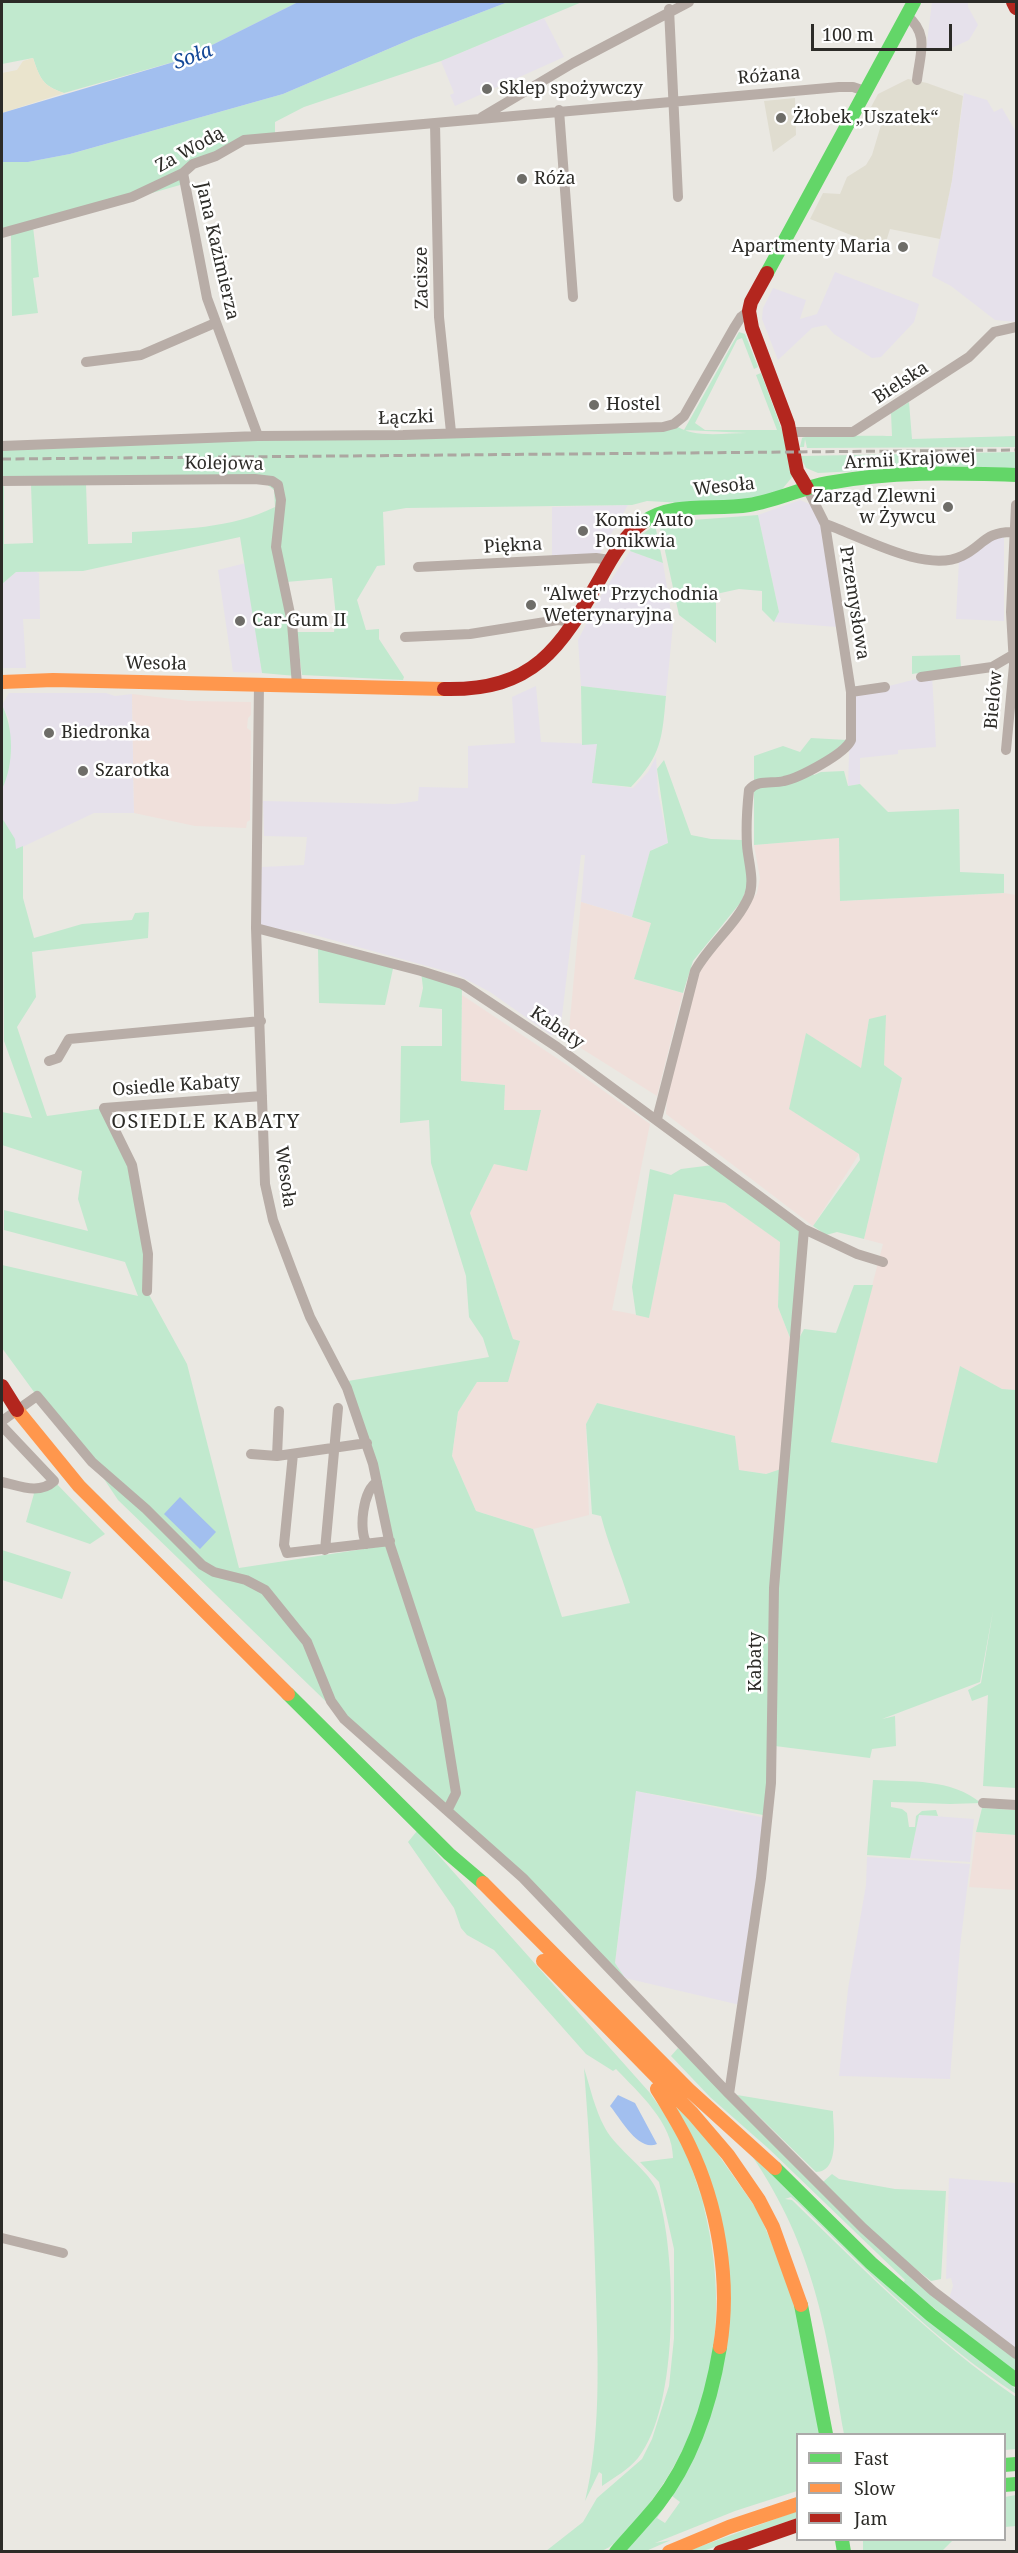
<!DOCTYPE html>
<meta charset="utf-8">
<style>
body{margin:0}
#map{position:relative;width:1018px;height:2553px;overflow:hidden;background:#eae8e2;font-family:"Noto Serif",serif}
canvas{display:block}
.frame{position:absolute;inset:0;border:3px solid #2c2b27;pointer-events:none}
.legend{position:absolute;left:796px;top:2433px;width:210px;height:108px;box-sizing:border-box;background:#fff;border:2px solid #abaaa9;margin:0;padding:8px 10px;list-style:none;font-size:18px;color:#2c2b27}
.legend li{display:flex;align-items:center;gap:12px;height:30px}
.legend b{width:30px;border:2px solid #abaaa9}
.scale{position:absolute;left:811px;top:24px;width:141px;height:27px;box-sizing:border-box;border:3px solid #2c2b27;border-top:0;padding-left:8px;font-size:18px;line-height:21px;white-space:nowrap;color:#2c2b27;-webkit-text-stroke:4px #fff;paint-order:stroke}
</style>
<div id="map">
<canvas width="1018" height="2553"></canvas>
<div class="frame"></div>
<ul class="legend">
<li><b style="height:8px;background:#63d668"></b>Fast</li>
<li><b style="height:8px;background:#ff974d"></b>Slow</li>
<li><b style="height:8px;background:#b3261e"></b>Jam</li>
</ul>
<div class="scale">100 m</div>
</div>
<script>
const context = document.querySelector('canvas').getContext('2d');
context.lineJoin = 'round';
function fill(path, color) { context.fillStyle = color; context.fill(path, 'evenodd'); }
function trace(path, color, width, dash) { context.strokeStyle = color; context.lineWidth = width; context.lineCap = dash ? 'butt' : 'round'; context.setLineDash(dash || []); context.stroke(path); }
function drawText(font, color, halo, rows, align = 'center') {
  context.font = font + ' "Noto Serif",serif'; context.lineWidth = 5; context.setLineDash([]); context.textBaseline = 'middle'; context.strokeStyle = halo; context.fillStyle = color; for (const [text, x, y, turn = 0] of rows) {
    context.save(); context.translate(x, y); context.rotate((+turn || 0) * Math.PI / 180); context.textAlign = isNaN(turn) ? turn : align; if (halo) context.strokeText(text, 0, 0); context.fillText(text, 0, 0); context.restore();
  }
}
fill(new Path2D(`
 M932,2H968V7L978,25L969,40L947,50H926Z
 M544,18L564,57L455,106L450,95L454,93L441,61Z
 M964,93L987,100L994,112L1002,108L1016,132V322L995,320L951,286L932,276L952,180Z
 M835,272L919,304L914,322L881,357L872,358L834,334L826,325L812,328L778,360L762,319L763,308L773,288L806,300L800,319L817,314Z
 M800,500L819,508L837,627L774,622L779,612L758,515Z
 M628,505L599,555L552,556V507Z
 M1004,531V621L956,619L959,560Z
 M630,551L663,563L673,624L666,696L581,686L578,640L598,600Z
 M246,563L262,673L233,672L218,570Z
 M34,571L39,573L40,619H23L26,668H2V584L16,572Z
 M932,675L936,747L898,750V754L860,758V784L848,786L851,692L885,687Z
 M536,686L541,742L597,744L592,783L633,788L648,772L656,757L658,792L668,843L650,851L632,917L581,902L585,855H581L560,1033L551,1035L490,992L456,974L300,931L256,928L262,867L304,865L307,837L264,836L263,801L394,804L418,801L419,787L468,788V746L515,743L512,697Z
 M9,693H106L115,696L132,694L134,813H94L16,850L2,818V789L11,755L9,719L2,705Z
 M636,1791L765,1818L740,2005L625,1978L615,1964Z
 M919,1815L974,1819L970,1862L910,1858Z
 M867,1857L970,1864L960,1947L950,2079L839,2076L848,1989L866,1885Z
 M949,2178L1016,2183V2353L949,2299L953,2286L951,2278L946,2279Z`), '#e6e1eb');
fill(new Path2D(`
 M132,694L189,701L251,702V715L248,718L247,728L251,731L250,820L247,822L246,828L195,826L134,813Z
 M839,838L841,901L1004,893L1016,895V1390L1002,1389L960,1367L937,1463L831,1442L883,1244L864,1239L902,1078L884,1065L869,1019L861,1069L806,1034L790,1109L859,1154L813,1226L666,1114L667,1095L697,974L757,893L760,878L754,845Z
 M581,902L651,923L634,979L683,993L657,1096L568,1040Z
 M462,995L573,1069L650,1124L612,1310L649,1317L674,1194L725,1203L781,1242L778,1307L794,1348L784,1469L766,1474L738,1470L735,1436L597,1403L586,1424L589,1515L533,1529L476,1511L452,1456L458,1412L477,1382L520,1341L513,1339L470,1213L494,1164L541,1110H504L505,1085L461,1081Z
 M976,1832L1016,1835V1890L969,1887Z`), '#f0e0db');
fill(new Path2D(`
 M908,79L927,83L963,96L952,180L940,239L890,229L884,248L810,219L823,193L840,194L847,177L866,165L872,155L884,115L871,107L878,94Z
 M795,98L796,135L773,152L764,101Z`), '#e0ddd0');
fill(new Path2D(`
 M2,2H298L184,59L64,93C43,86 40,79 33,58L2,64Z
 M508,2H582L441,61L304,107L275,122V136L243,140L183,173L180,185L33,227L39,277L33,278L38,313L12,316L11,235L2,233V162H28L70,154L283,94L414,38Z
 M739,332L745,334L758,367L754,369L742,338L737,340L695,423L705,430H777L756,375L761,373L797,471L775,498L684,503L647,501L632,505L406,508L383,512L385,565L377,566L357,600L366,630L379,629V639L404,677L403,680L302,675L296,632H334L336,617L332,578L286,582L296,676L262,673L240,537L83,571L16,572L2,584V446L673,424C693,439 723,433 747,433L684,430ZM265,483L274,490L275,507C231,529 180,529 132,532V543L88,544L86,484ZM4,485H31L33,543L4,544Z
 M909,402L912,439L1016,436V447L807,448L805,439L804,447H800L802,438C807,435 879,436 892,436L891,413Z
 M1016,452V469L949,466L818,473L806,468L800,456Z
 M758,515L779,612L774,622L762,610V591L739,589L716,594V643L679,615L660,528L667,522Z
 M655,525L663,563L630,551L637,538Z
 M960,655L961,667L912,674V656Z
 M581,686L666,696C662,738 662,755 631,787L592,783L597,744L582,745Z
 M2,705C14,729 14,764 2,789Z
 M811,738L847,740C834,752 822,758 811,772L814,775L821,772L844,771L848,786L860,784L888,812L959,809L960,872L1004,874V893L840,901L839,838L754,845V756L783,746L800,752Z
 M664,760L691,835L711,839L743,840L748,885L741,902L693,961L683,993L634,979L651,923L632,917L650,851L668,843L657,769Z
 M2,818L15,839L16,849L23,846V898L34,938L82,924L132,920L135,913L149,912L148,938L32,952L36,997L17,1027L47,1116L104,1108L132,1165L148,1254L147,1291L187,1364L239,1568L390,1545L348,1381L489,1357L483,1338L469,1317L466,1276L431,1163L429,1120L400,1123L401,1046H442V1009L419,1007L423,988L421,971L462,984L461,1081L505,1085L504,1110H541L527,1171L494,1164L470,1213L513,1339L520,1341L508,1382H477L458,1412L452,1456L476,1511L533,1529L562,1617L630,1603C621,1573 609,1547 601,1516L592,1514L586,1424L597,1403L735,1436L739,1470L766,1474L784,1468L794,1348L778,1307L780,1242L725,1203L674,1194L649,1318L636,1315L632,1287L650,1169L671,1175L681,1169L713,1165L804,1229L795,1346L804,1329L836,1333L854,1285H873L831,1442L937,1463L960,1366L1002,1389L1016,1390V1788L983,1786L988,1695L972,1701L968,1690L981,1683L993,1611L980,1682L882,1719L895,1716L896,1746L872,1749L870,1758L775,1746L763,1815L636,1791L615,1963L625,1978L523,1878L344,1719L118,1500L92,1461L37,1396L2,1348V1265L138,1296L125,1262L4,1230V1210L88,1231L78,1199L82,1171L2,1145V1112L32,1118L4,1041Z
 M318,948L394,964L385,1005L319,1003Z
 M886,1015L884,1065L902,1078L864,1239L837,1232L826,1235L813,1226L860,1160L859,1154L789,1109L806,1033L861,1068L869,1019Z
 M54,1481L105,1534L90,1544L26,1522L35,1490Z
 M2,1550L71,1572L62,1599L2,1580Z
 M873,1780C910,1782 951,1778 981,1803L950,1804L891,1802V1807L902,1809L907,1813L909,1827H915L916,1816L922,1811L936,1810L938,1816L919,1815L910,1858L867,1855Z
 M982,1808L1016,1810V1835L976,1832Z
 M417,1831L650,2093C660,2108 674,2125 682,2142C728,2252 732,2375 667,2478C656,2495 621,2546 601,2551C585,2553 563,2551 546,2551L583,2522L597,2498L642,2459L652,2439L669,2386L674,2338V2249L659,2182L640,2162L673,2158C673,2123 639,2093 616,2069L613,2071L586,2054L494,1950L467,1935L461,1928L454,1908L408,1842Z
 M678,2048L873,2242L1016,2358V2374L903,2283L905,2280L769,2149L710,2097L671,2056Z
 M584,2068C590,2087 595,2110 605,2128C616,2149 651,2172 657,2191C677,2252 680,2406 638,2458C628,2470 615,2477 602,2486V2474L599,2472L585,2501C601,2435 598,2364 596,2296C594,2220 590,2144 584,2068Z
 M737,2095L833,2111C833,2128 841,2172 816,2172Z
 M671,2102L703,2133L758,2211L793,2293L820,2434H798L797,2491L735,2511L655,2543L671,2540L646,2551L622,2552L687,2466L729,2286ZM672,2496L680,2502L665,2523L657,2518Z
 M752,2156L1016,2389V2394C935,2341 866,2270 797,2202L791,2197L785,2199L792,2200C863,2269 934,2341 1016,2397V2449L1005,2450L1004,2434H844C826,2328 814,2248 752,2156Z
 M832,2174L839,2179L895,2189L946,2191L941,2279L931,2281L882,2242L823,2182Z
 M1016,2495V2526L1005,2527V2497Z
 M797,2511V2518L703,2551L685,2552Z
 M863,2540H953L941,2552L863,2551Z`), '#c1e9ce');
fill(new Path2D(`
 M33,58C40,79 43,86 64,93L2,113V73L17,70L23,61Z`), '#eae4cd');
fill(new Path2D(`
 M298,2H508L414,38L283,94L70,154L28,162H2V113L184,59Z
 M180,1497L216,1532L200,1549L164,1514Z
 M618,2095L635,2103L657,2144C638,2152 621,2119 610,2106Z`), '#a2bfef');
trace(new Path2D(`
 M669,9L678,197
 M906,15C930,34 920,53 917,80
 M559,110L573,297
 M482,117L573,63L689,2
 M435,123L439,317L451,432
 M183,173L207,298L258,436
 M2,233L132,197L183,173L193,164L216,156L244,140L839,87H853L865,91
 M86,362L141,355L215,323
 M791,432H853L969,357L994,332L1016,327
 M2,446L258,436L403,435L663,427L674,424L684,416L734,328L741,317L749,311
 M2,481L255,479L272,481L278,485L281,500L276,547L292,623L297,685
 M825,524C861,536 925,574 962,556C983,546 985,531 1014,532
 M418,567L596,558L610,560
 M405,637L470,634L558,620L574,622
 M921,677L992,667L1016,653
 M259,684L256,928L265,1184L273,1220L293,1273L310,1317L347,1388L373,1464L390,1545L441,1700L456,1793L448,1809
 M851,692L885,687
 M1006,750L1014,665L1011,612L1016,505
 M256,928L421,971L462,984L557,1047L804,1229L857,1254L883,1262
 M49,1061L58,1058L69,1039L261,1021
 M657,1119L695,971C710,944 737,924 749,896C755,880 748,861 747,845C746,827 747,808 749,790C758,779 772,784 784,781C799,778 845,754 851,740V692L825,524L807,488
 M147,1291L148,1254L132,1165L104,1108L262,1096
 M2,1421L37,1396L92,1462L146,1509L202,1565L214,1572L246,1580L265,1590L307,1642L331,1701L344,1719L523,1878L729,2094L863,2228L933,2291L1016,2354
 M2,1426L54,1481C39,1495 20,1486 2,1482
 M251,1454L277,1456L367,1443
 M293,1454L284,1545L287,1553L390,1541
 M277,1456L279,1411
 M367,1544C358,1531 363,1490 377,1482
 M325,1550L338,1408
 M983,1803L1016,1805
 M729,2094L761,1878L771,1783L774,1588L804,1229
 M2,2238L63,2253`), '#b8ada7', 10);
trace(new Path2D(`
 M767,273L914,2
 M642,523C674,500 713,511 749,505C776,501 801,488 828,483C890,471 954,473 1016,475
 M288,1694L449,1854L483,1883
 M775,2168L871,2263L931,2315L1016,2380
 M801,2305L826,2434
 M1004,2465L1016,2464
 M1004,2485L1016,2484
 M842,2540L844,2552
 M616,2552C630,2536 645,2520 658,2504C693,2459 711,2402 720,2347`), '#63d668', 14);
trace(new Path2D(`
 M2,682L53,680L444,689
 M17,1410L79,1486L288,1694
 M483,1883L689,2090L775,2168
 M543,1961L693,2114L728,2155L759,2200L773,2227L801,2305
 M657,2089C668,2107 680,2126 689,2145C718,2205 731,2281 720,2347
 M669,2552L729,2527L798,2504`), '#ff974d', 14);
trace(new Path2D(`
 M1013,2L1016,8
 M767,273L751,302L749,311L752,328L788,424L797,471L807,488
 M444,689C534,691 560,649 601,577C612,557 624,536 642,523
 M2,1386L17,1410
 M720,2552L798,2525`), '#b3261e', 14);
trace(new Path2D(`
 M2,459L1016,450`), '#aca7a1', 3, [9, 4.5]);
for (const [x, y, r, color] of [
 [487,89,6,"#6e6d68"],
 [781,118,6,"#6e6d68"],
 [522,179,6,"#6e6d68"],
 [903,247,6,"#6e6d68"],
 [594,405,6,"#6e6d68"],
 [948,507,6,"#6e6d68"],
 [583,531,6,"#6e6d68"],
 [531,605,6,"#6e6d68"],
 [240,621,6,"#6e6d68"],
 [49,733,6,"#6e6d68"],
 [83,771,6,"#6e6d68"]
]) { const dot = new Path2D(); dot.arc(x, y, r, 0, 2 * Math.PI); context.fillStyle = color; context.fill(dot); trace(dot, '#fff', 2); }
drawText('18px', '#2c2b27', '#fff', [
 ["Różana",769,76,-5],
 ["Za Wodą",190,150,-29],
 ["Jana Kazimierza",217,251,77],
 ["Zacisze",422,278,-91],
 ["Bielska",901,383,-33],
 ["Łączki",406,418,-2],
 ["Armii Krajowej",910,460,-3],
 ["Kolejowa",224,464,1],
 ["Wesoła",724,487,-6],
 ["Piękna",513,546,-3],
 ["Przemysłowa",854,603,81],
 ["Wesoła",156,664,1],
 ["Bielów",994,700,-85],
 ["Kabaty",557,1028,34],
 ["Osiedle Kabaty",176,1086,-4],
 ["Wesoła",285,1177,82],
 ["Kabaty",756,1662,-90]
]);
drawText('18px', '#2c2b27', '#fff', [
 ["Sklep spożywczy",499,89],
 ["Żłobek „Uszatek“",793,118],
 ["Róża",534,179],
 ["Apartmenty Maria",891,247,"right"],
 ["Hostel",606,405],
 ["Zarząd Zlewni",936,497,"right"],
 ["w Żywcu",936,518,"right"],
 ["Komis Auto",595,521],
 ["Ponikwia",595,542],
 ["\"Alwet\" Przychodnia",543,595],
 ["Weterynaryjna",543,616],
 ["Car-Gum II",252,621],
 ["Biedronka",61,733],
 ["Szarotka",95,771]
], 'left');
drawText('italic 20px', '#144897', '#fff', [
 ["Soła",193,57,-21]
]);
context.letterSpacing = '1.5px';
drawText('20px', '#2c2b27', '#fff', [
 ["OSIEDLE KABATY",206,1122]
]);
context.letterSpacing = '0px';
</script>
